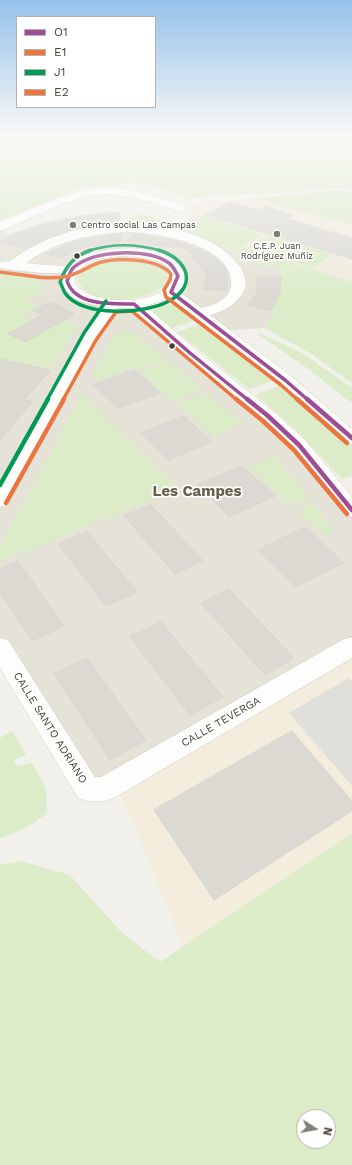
<!DOCTYPE html>
<meta charset="utf-8">
<style>
body{margin:0}
#map{position:relative;width:352px;height:1165px;overflow:hidden;background:#f1f0ea;font-family:"Work Sans",sans-serif}
canvas{display:block}
.legend{position:absolute;left:16px;top:16px;width:140px;height:92px;box-sizing:border-box;background:#fff;border:1px solid #b5b3ae;margin:0;padding:5px 7px;list-style:none;font-size:12px;color:#474135}
.legend li{display:flex;align-items:center;gap:8px;height:20px}
.legend b{width:20px;border:1px solid #b5b3ae}
.north{position:absolute;left:296px;top:1109px;width:40px;height:40px;box-sizing:border-box;background:#fff;border:1px solid #b5b3ae;border-radius:50%;rotate:101deg;font-size:11px;font-weight:700;line-height:16px;text-align:center;color:#474135}
.north::after{content:'';display:block;margin:auto;width:14px;height:18px;background:#827e74;clip-path:polygon(50% 0,100% 100%,50% 72%,0 100%)}
</style>
<div id="map">
<canvas width="352" height="1165"></canvas>
<ul class="legend">
<li><b style="height:5px;background:#9c4d95"></b>O1</li>
<li><b style="height:5px;background:#ec743d"></b>E1</li>
<li><b style="height:5px;background:#009a55"></b>J1</li>
<li><b style="height:5px;background:#ec743d"></b>E2</li>
</ul>
<div class="north">N</div>
</div>
<script>
const context = document.querySelector('canvas').getContext('2d');
context.lineJoin = 'round';
function fill(path, color) { context.fillStyle = color; context.fill(path, 'evenodd'); }
function trace(path, color, width, dash) { context.strokeStyle = color; context.lineWidth = width; context.lineCap = dash ? 'butt' : 'round'; context.setLineDash(dash || []); context.stroke(path); }
function drawText(font, color, halo, rows, align = 'center') {
  context.font = font + ' "Work Sans",sans-serif'; context.lineWidth = 3.5; context.setLineDash([]); context.textBaseline = 'middle'; context.strokeStyle = halo; context.fillStyle = color; for (const [text, x, y, turn = 0] of rows) {
    context.save(); context.translate(x, y); context.rotate((+turn || 0) * Math.PI / 180); context.textAlign = isNaN(turn) ? turn : align; if (halo) context.strokeText(text, 0, 0); context.fillText(text, 0, 0); context.restore();
  }
}
fill(new Path2D(`
 M119,211L121,225L139,223L190,234L216,242L249,261L282,270L280,275V293L271,310L277,313L264,328L225,331L175,293L182,283L160,256L112,252L70,267V294L133,306L276,426L352,511V644L97,797L0,646V230L11,234L33,226L65,217Z`), '#e5e2d7');
fill(new Path2D(`
 M352,646V834L183,946L118,787Z`), '#f4ecdc');
fill(new Path2D(`
 M253,198L352,225V282L176,225L195,214L181,208L218,199L233,200Z`), '#efebdc');
fill(new Path2D(`
 M0,135H352V189C324,186 306,191 279,193C256,195 234,194 211,195C202,196 193,199 184,199V196L137,182H129L115,186H95L78,189L0,220Z
 M333,190L352,192V225L253,198L286,196Z
 M143,214L185,228L204,216L262,234L243,246L210,236L352,282V383L310,353L264,328L276,313L271,311L280,293V275L282,270L249,261L224,246L204,238L128,219Z
 M268,235L331,254L313,268L250,248Z
 M117,257C129,257 172,259 168,279C166,286 158,290 152,293C134,301 101,303 84,289C62,270 105,259 117,257Z
 M0,274L36,277L42,283L43,292L39,295L26,301L40,307L23,314L33,320L8,334L26,342L66,319L77,324L51,370L0,359Z
 M165,304L177,306L196,320L172,328L153,313L154,308Z
 M202,324L276,380L249,389L177,332Z
 M128,331L135,333L167,360L138,370L135,367L96,380L92,376L113,336L119,333Z
 M259,333L302,353L352,388V403L307,368L259,335Z
 M170,362L203,390L173,401L141,372Z
 M282,384L332,426L352,445V476L342,479L296,430L256,395Z
 M82,393L181,491L159,501L154,498L0,562V548Z
 M207,393L243,424L213,436L177,404Z
 M275,456L309,498L292,506L248,468Z
 M313,503L333,531L325,535L297,510Z
 M12,731L26,755L13,760L17,766L32,763C37,772 45,783 46,793C47,801 45,804 47,813C33,825 18,833 0,838V738Z
 M352,834V1165H0V865L21,861L70,875L121,932L160,962ZM304,1117H328V1141H304Z`), '#dcecc9');
fill(new Path2D(`
 M349,678L352,682V786L289,713Z`), '#e0dfda');
const building = new Path2D(`
 M230,202L258,210L264,206L293,215L287,219L352,238V259L206,215Z
 M120,213V223L106,224L75,229L50,237L25,249L0,242L15,233L51,223L85,216Z
 M121,234V241L83,248L59,258L44,254L77,241Z
 M137,234L176,241L208,253L220,262L226,270L228,279L226,291L204,289L206,281L205,273L187,249L126,241Z
 M258,277H281L280,293L271,311L248,305L256,294Z
 M52,302L74,314L26,342L8,334L41,315L33,310Z
 M0,359L51,370L24,400L32,402L0,441Z
 M135,370L160,393L118,408L94,385Z
 M184,416L212,442L168,460L141,433Z
 M242,466L275,496L229,517L197,485Z
 M151,505L203,561L175,574L124,516Z
 M305,527L344,563L296,587L258,550Z
 M87,532L137,592L106,606L58,544Z
 M18,561L64,626L32,641L0,593V569Z
 M229,589L294,658L265,675L201,603Z
 M161,622L223,697L190,715L130,637Z
 M87,658L146,740L110,760L54,674Z
 M292,731L352,801V811L214,900L154,810Z`);
fill(building, '#dbd9d2');
trace(building, '#d9d7d0', 1);
const minor = new Path2D(`
 M104,187C132,188 158,197 185,205L187,208L185,211L181,212L133,197L104,194L89,196L63,204L0,231V222C34,208 67,192 104,187Z
 M132,224C171,227 216,233 241,268C245,275 248,284 244,291C236,305 225,311 210,315L291,376L352,429V444L346,442L279,384L170,298L146,306L196,350L274,412L306,441L352,497V517L345,515L292,449L262,420L184,356L130,308H117L98,336L10,500L7,505L0,507V482L82,336L103,307C81,302 72,302 60,282L63,273H42L5,269L0,268V262L10,261L28,249L51,238L75,230L106,225ZM132,232C160,234 235,245 231,286C230,299 212,306 201,308L179,291C185,285 189,277 184,269C168,242 109,246 84,255C78,257 74,262 68,265C63,267 33,264 26,263C58,240 93,233 132,232ZM125,256C138,257 172,259 172,276C172,283 165,290 159,293C138,304 88,304 74,282C82,257 102,258 125,256Z
 M352,637V658L114,798C101,803 91,803 78,798L0,668V638L8,640L95,777H101L344,639Z`);
trace(minor, '#cfcdc7', 1);
fill(minor, '#fdfdfc');
trace(new Path2D(`
 M248,400L190,353L134,304C112,304 75,306 67,281C69,277 70,270 74,267C95,250 146,248 169,263C173,266 176,272 178,276L171,292L285,380L308,400`), '#9c4d95', 3.5);
trace(new Path2D(`
 M247,399L268,416L299,445L352,510
 M307,399L352,438`), '#9c4d95', 4.5);
trace(new Path2D(`
 M63,400L96,340L116,312L132,311L237,400`), '#ec743d', 3.5);
trace(new Path2D(`
 M236,399L263,421L294,450L347,514
 M6,503L64,399`), '#ec743d', 4.5);
trace(new Path2D(`
 M88,251C112,243 138,244 162,251`), '#009a55', 2.5);
trace(new Path2D(`
 M91,250C74,256 66,266 60,282C62,285 63,290 65,293C82,318 146,314 169,301C199,285 187,258 158,250
 M47,400L84,333L106,301`), '#009a55', 3.5);
trace(new Path2D(`
 M0,485L48,399`), '#009a55', 4.5);
trace(new Path2D(`
 M0,272C21,274 43,280 64,277C77,275 87,267 98,263C117,257 158,258 171,274L170,280L164,290L166,297L281,385L298,400`), '#ec743d', 3.5);
trace(new Path2D(`
 M297,399L347,443`), '#ec743d', 4.5);
const sky = context.createLinearGradient(0, 0, 0, 298);
sky.addColorStop(0, '#95c2eb');
sky.addColorStop(0.45, '#f9f8f6');
sky.addColorStop(1, '#f9f8f600');
context.fillStyle = sky;
context.fillRect(0, 0, 352, 298);
for (const [x, y, r, color] of [
 [73,225,4,"#827e74"],
 [277,234,4,"#827e74"],
 [77,256,3.5,"#474135"],
 [172,346,3.5,"#474135"]
]) { const dot = new Path2D(); dot.arc(x, y, r, 0, 2 * Math.PI); context.fillStyle = color; context.fill(dot); trace(dot, '#fff', 1.5); }
drawText('9px', '#474135', '#fff', [
 ["Centro social Las Campas",81,225],
 ["C.E.P. Juan",277,246,"center"],
 ["Rodríguez Muñiz",277,256,"center"]
], 'left');
drawText('11px', '#474135', '#fff', [
 ["CALLE TEVERGA",221,722,-30],
 ["CALLE SANTO ADRIANO",50,728,58]
]);
drawText('bold 15px', '#6a604c', '#fff', [
 ["Les Campes",197,492]
]);
</script>
